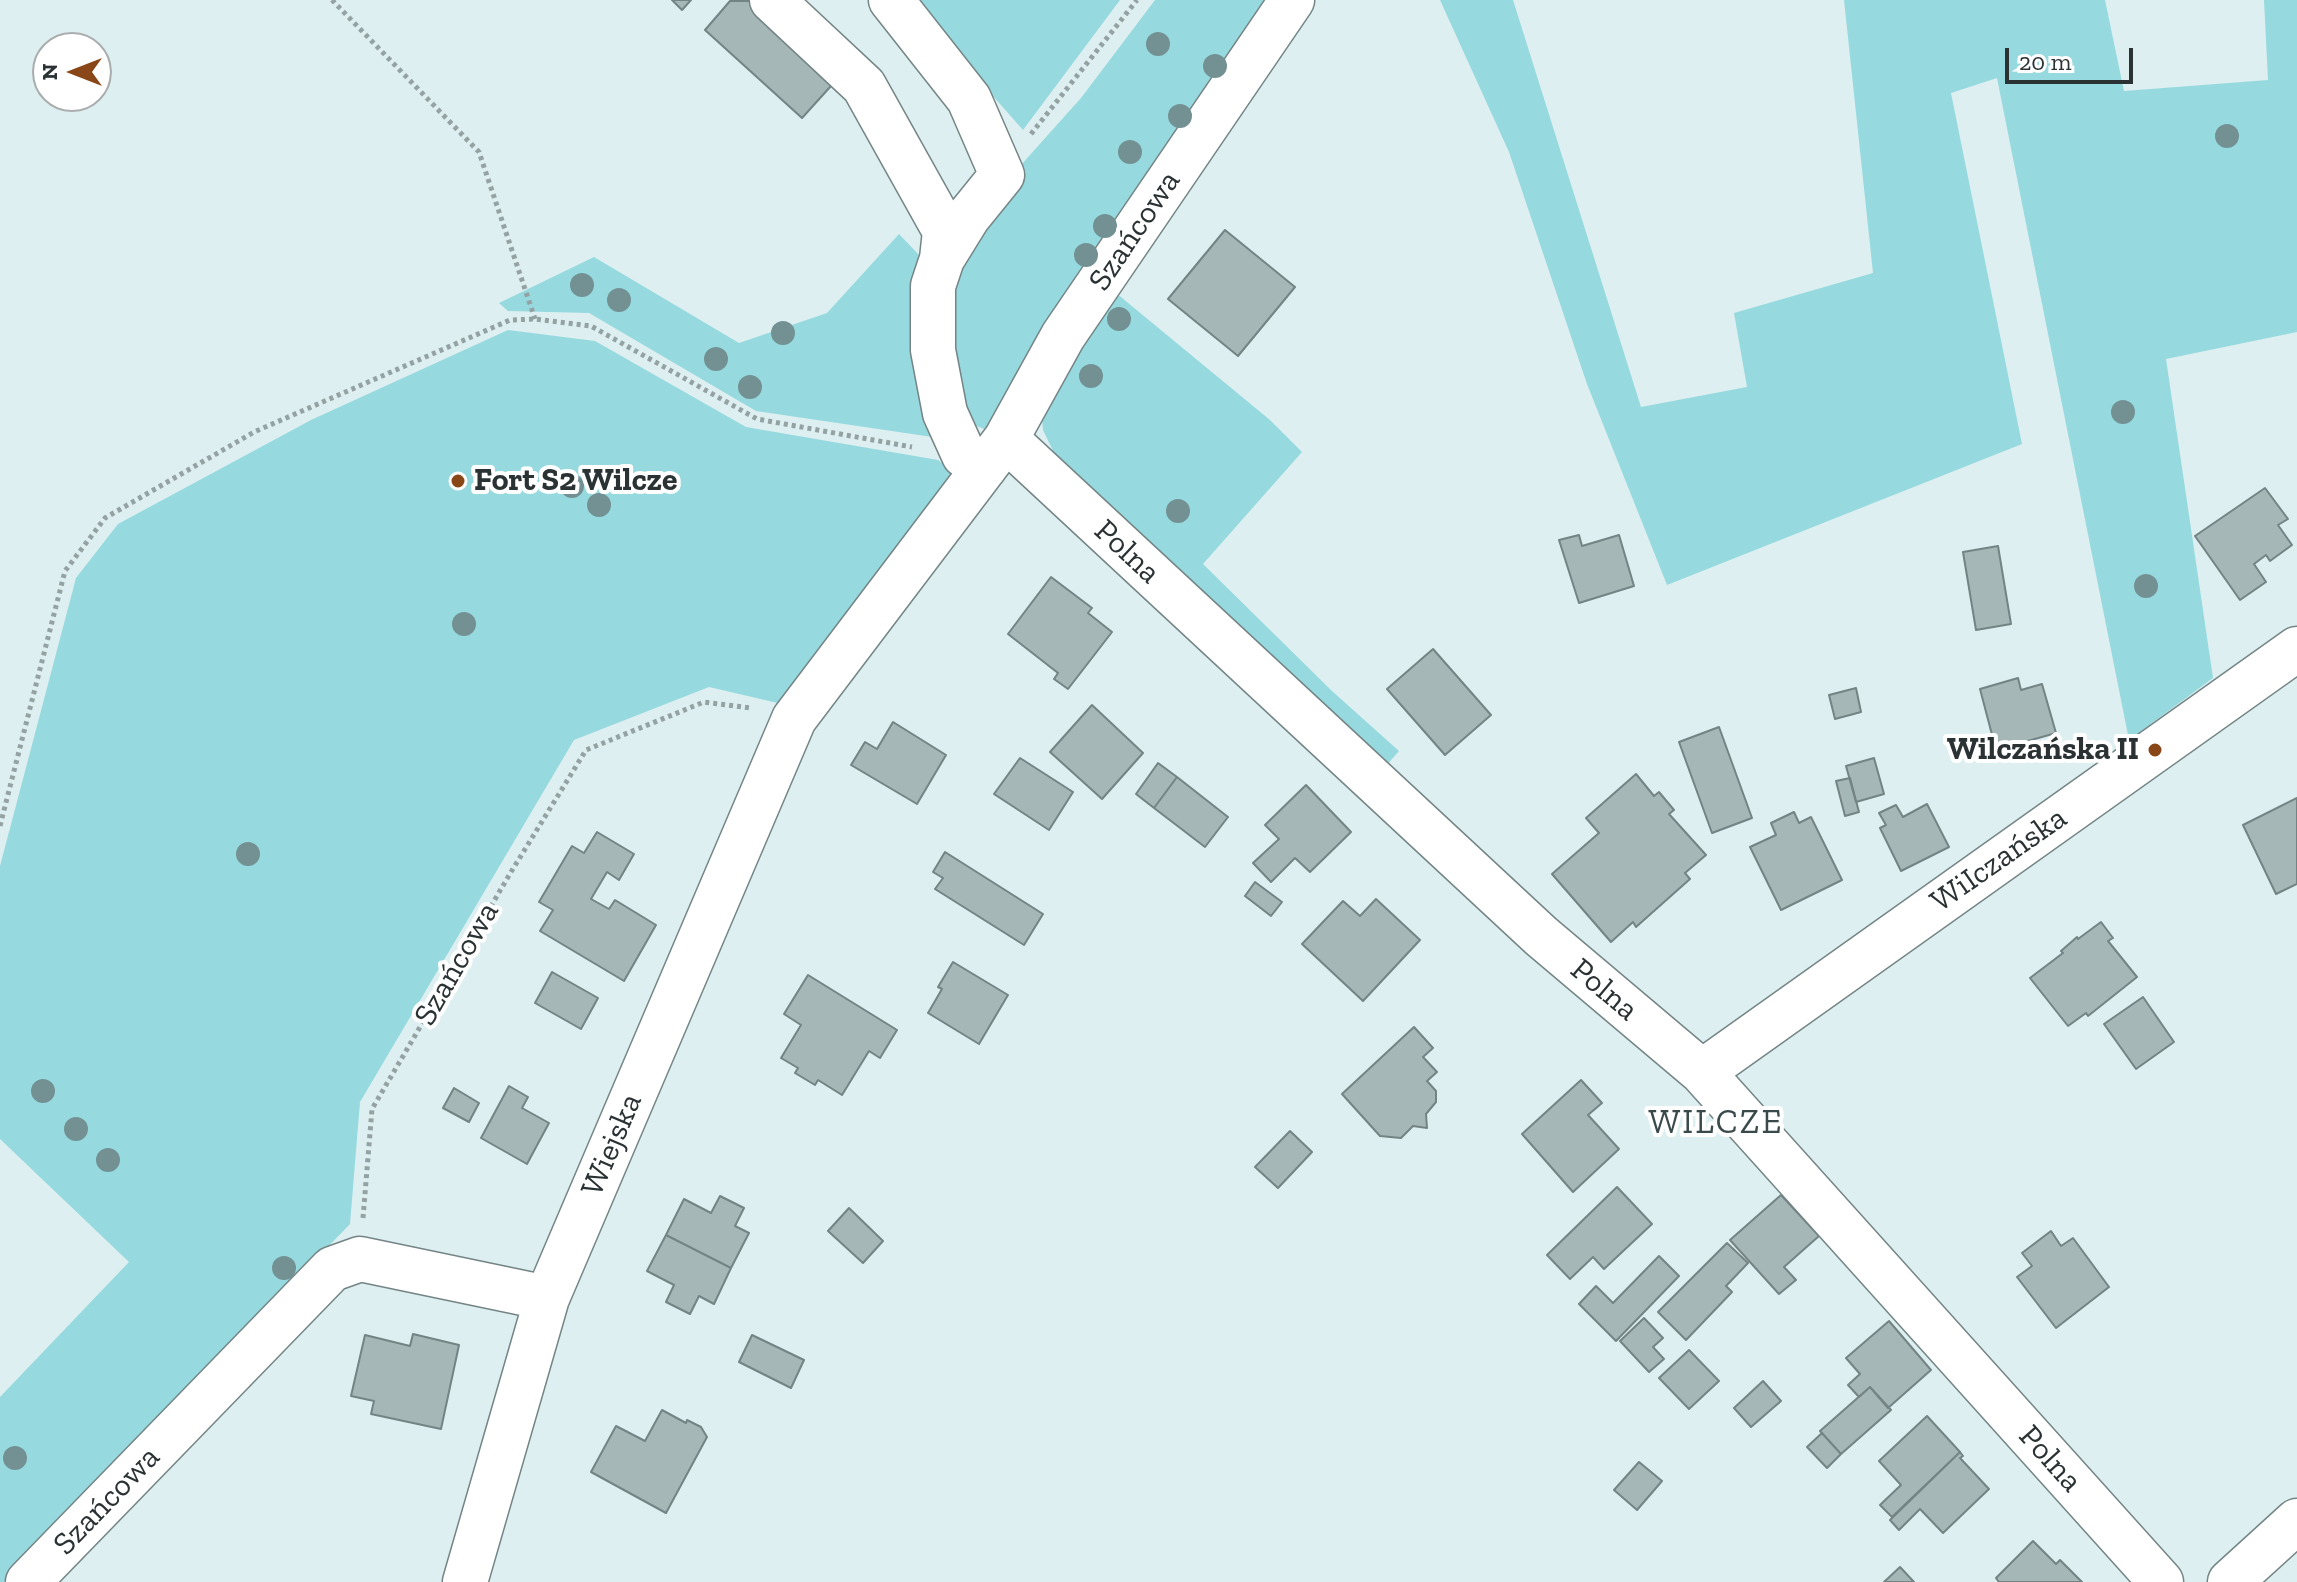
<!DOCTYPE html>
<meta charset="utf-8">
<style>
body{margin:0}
#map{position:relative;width:2297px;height:1582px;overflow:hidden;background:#ddeff0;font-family:"Zilla Slab",serif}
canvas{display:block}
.north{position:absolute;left:32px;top:32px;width:80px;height:80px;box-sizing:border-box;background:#fff;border:2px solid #aaadad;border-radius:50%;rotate:270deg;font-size:22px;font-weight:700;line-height:32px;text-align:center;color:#2b3233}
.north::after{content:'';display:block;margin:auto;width:28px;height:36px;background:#894717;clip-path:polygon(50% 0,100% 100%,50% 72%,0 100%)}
.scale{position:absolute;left:2005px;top:48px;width:128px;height:36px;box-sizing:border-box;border:4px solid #2b3233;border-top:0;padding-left:10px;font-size:24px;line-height:28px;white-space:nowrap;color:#2b3233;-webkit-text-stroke:6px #fff;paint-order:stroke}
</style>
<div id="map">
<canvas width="2297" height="1582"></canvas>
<div class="north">N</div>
<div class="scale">20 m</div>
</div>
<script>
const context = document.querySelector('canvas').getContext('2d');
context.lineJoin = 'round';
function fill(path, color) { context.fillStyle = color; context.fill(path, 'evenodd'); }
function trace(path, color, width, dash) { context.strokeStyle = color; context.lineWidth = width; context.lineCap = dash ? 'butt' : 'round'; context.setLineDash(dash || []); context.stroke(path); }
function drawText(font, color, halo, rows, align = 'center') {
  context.font = font + ' "Zilla Slab",serif'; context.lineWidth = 8; context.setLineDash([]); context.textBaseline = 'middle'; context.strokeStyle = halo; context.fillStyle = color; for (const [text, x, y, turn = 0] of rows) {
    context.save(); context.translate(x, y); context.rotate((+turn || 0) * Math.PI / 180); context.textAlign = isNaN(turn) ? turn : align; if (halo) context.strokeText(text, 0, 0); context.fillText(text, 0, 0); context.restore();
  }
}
fill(new Path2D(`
 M908,0H1120L1023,130Z
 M1155,0H1283L999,417L984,429L966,422L936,328L969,223L1081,98Z
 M1440,0H1513L1641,407L1747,387L1734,313L1873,273L1844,0H2105L2124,91L2268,80L2264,0H2297V332L2166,359L2213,678L2129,740L1997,78L1951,93L2022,444L1667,585L1587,384L1509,152Z
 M899,234L920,256L946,439L756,411L589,313L508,311L499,303L594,257L739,343L827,313Z
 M1116,293L1270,420L1302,452L1203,564L1332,691L1399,751L1385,767L1056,457L1043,430L1041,408Z
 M508,330L595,341L746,427L938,460L953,471L782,704L709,687L574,740L360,1102L350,1224L4,1582H0V1397L129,1262L0,1139V866L76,578L118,524L311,420Z`), '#96dadf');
const building = new Path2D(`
 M672,0H691L682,10Z
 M730,1H756L840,76L802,118L705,30Z
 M1225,230L1295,287L1238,356L1168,299Z
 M2265,488L2288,519L2278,525L2292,545L2270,561L2266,555L2254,564L2266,582L2240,600L2195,536Z
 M1579,535L1582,546L1619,535L1634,586L1579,603L1559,540Z
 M1998,546L2011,624L1976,630L1963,552Z
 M1051,577L1092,608L1088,613L1112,632L1068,689L1054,679L1058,673L1008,634Z
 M1433,649L1491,715L1445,755L1387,689Z
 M2018,678L2021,690L2042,684L2056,733L1996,750L1980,689Z
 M1856,688L1861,712L1835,719L1829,695Z
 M1092,705L1143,753L1102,799L1050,752Z
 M893,722L946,755L917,804L851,765L865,742L877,749Z
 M1719,727L1752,818L1712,833L1679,742Z
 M1020,758L1073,792L1049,830L994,794Z
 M1874,758L1884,794L1856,802L1846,766Z
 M1158,763L1177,777L1154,808L1136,794Z
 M1636,774L1654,796L1659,792L1674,810L1669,814L1706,855L1685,873L1690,879L1636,927L1633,922L1611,942L1552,874L1599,833L1586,818Z
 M1177,777L1228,817L1205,847L1154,808Z
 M1850,778L1859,812L1845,816L1836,781Z
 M1306,785L1351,832L1310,872L1295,858L1271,882L1253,863L1279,839L1265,825Z
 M2297,798V884L2276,894L2243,825Z
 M1927,804L1949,847L1901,871L1880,828L1886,825L1879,813L1896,805L1903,817Z
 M1794,812L1799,823L1811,817L1842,880L1781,910L1750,847L1776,835L1771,823Z
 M597,832L634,854L619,880L607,872L591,899L609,909L615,900L656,925L624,981L540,931L553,910L539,902L572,846L584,853Z
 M945,852L1043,914L1024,945L935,889L943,878L933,872Z
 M1255,882L1282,902L1271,916L1245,896Z
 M1376,899L1420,940L1363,1001L1302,944L1343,901L1360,916Z
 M2101,922L2113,938L2108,941L2137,977L2088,1016L2086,1013L2068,1026L2030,978L2063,953L2061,951L2077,937L2078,939Z
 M953,962L1008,995L979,1044L928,1013L942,989L938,987Z
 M552,972L598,998L581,1029L535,1003Z
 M808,975L897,1030L880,1058L869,1051L842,1095L818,1080L815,1085L795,1073L798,1068L781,1058L801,1025L784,1014Z
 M2143,997L2174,1042L2136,1069L2104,1024Z
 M1414,1027L1433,1048L1423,1057L1437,1072L1427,1081L1436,1091V1102L1426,1114L1427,1128L1413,1126L1401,1138L1380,1136L1342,1094Z
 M1581,1080L1602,1103L1588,1115L1619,1149L1573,1192L1522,1134Z
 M509,1086L528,1097L522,1108L549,1123L527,1164L481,1138Z
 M454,1088L479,1103L469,1122L443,1108Z
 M1290,1131L1312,1152L1278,1188L1255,1167Z
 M1617,1187L1652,1224L1604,1269L1593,1257L1570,1279L1547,1255Z
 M1781,1195L1819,1236L1784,1267L1796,1280L1779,1294L1730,1240Z
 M720,1196L744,1208L735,1226L749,1233L731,1268L666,1235L684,1199L711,1213Z
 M849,1208L883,1241L863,1263L828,1231Z
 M2051,1231L2061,1246L2073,1238L2109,1287L2056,1328L2017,1277L2032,1266L2022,1253Z
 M666,1235L731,1268L714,1304L699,1296L690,1314L666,1302L674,1285L647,1271Z
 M1727,1243L1748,1263L1726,1286L1732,1292L1686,1340L1658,1312Z
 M1659,1256L1679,1276L1616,1341L1579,1304L1596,1286L1613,1303Z
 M1644,1318L1663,1338L1653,1347L1664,1359L1649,1372L1620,1341Z
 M1889,1321L1931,1370L1888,1408L1870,1387L1859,1397L1848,1385L1860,1374L1846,1358Z
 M413,1334L459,1345L441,1429L371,1414L374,1401L351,1396L365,1335L410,1346Z
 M752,1335L804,1360L791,1388L739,1362Z
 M1689,1350L1719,1381L1689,1409L1659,1378Z
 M1763,1381L1781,1401L1751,1427L1734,1408Z
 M1870,1387L1891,1410L1841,1454L1820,1431Z
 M662,1410L686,1423L687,1420L701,1427L707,1437L666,1513L591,1472L616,1426L645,1441Z
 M1927,1416L1960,1452L1892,1517L1880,1505L1901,1485L1879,1461Z
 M1822,1433L1841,1454L1827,1468L1807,1447Z
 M1960,1452L1963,1456L1960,1458L1989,1489L1943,1533L1920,1509L1899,1530L1890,1520Z
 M1639,1462L1662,1481L1637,1510L1614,1490Z
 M2033,1541L2056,1564L2060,1560L2082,1582H1999L1996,1578Z
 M1900,1567L1914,1582H1884Z`);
fill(building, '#a6b7b8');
trace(building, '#748485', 2);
const minor = new Path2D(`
 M772,0L864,86L945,231L942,259
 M891,0L969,99L1002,175L968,217L942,259L933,286V350L945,413L964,455L985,467
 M1006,439L1541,936L1702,1072L2161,1582
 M1702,1072L2297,649
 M28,1582L332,1269L360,1259L547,1298
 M465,1582L547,1298L794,719L1006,439L1063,336L1292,0
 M2230,1582L2297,1521`);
trace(minor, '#758586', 47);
trace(new Path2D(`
 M332,0L479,152L535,319
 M1031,134L1137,0
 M0,826L65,571L105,518L254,432L510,320L535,319L591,326L757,419L912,447
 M363,1218L372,1109L511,872L586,750L704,702L751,708`), '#94a2a3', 5, [4, 4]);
trace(minor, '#fff', 44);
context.fillStyle = '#739193';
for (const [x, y] of [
 [1158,44],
 [1215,66],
 [1180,116],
 [2227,136],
 [1130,152],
 [1105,226],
 [1086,255],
 [582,285],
 [619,300],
 [1119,319],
 [783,333],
 [716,359],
 [1091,376],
 [750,387],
 [2123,412],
 [572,486],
 [599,505],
 [1178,511],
 [2146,586],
 [464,624],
 [248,854],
 [43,1091],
 [76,1129],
 [108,1160],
 [284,1268],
 [15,1458]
]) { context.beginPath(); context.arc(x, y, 12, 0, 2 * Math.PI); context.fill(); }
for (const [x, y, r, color] of [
 [458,481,8,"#894717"],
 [2155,750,8,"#894717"]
]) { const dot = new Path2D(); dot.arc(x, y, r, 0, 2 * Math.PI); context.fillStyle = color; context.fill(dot); trace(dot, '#fff', 3); }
drawText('32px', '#2b3233', '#fff', [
 ["Szańcowa",1135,231,-56],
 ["Polna",1127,552,43],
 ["WiIczańska",1999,860,-35],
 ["Szańcowa",457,964,-60],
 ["Polna",1604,990,40],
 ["Wiejska",612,1145,-67],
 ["Polna",2050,1459,48],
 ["Szańcowa",107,1501,-46]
]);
drawText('bold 32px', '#2b3233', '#fff', [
 ["Fort S2 Wilcze",474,481],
 ["Wilczańska II",2139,750,"right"]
], 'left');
context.letterSpacing = '2px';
drawText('34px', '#3a494a', '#fff', [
 ["WILCZE",1716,1123]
]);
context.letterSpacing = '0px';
</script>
